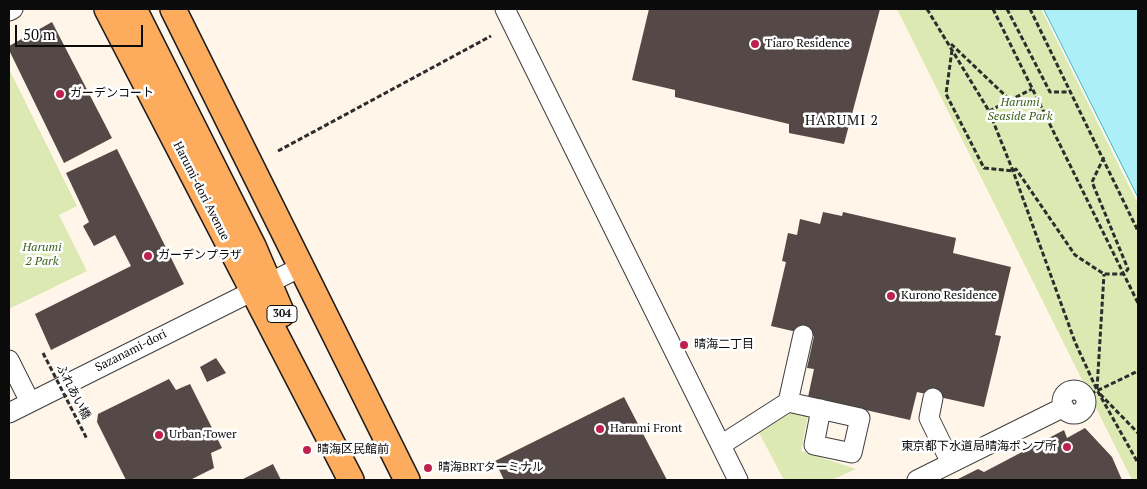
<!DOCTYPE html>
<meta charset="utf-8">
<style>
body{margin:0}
#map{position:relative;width:1147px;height:489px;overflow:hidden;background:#fff5e9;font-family:"PT Serif",serif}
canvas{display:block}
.frame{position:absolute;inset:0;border:10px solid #0b0b0b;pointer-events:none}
.scale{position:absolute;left:15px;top:25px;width:128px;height:22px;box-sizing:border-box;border:2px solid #0b0b0b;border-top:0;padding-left:6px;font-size:15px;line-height:18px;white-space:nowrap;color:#0b0b0b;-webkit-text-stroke:4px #fff;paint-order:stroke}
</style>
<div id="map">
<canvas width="1147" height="489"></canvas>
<div class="frame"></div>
<div class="scale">50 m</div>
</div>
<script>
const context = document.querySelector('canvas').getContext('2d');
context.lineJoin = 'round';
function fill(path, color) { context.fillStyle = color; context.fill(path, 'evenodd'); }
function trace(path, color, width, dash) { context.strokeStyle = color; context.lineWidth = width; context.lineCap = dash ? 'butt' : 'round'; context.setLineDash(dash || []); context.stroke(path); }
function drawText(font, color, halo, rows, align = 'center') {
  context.font = font + ' "PT Serif","Noto Sans JP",serif'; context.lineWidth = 5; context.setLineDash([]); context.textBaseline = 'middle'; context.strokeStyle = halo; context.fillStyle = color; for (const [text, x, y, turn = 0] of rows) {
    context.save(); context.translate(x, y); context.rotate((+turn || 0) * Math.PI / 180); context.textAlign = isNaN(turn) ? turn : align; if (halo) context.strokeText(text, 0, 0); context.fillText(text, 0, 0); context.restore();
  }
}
fill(new Path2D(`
 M897,9H1041L1138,204V480H1132Z
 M9,69L77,206L59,215L87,271L9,309Z
 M791,413L808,415L801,451L856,469L832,480H784L759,433Z`), '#dde9b3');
const water = new Path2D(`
 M1044,9H1138V197Z`);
fill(water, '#adeff7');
trace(water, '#32b9d0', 1);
fill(new Path2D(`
 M649,9H880L844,144L789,133V124L675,97V90L632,80Z
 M52,22L112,138L64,163L9,50V46Z
 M117,149L184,284L51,350L35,314L131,266L115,235L94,246L83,226L89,222L66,173Z
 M823,212L842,216L843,212L956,238L953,253L1011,267L995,335L1001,336L984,407L917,392L910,420L808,397L814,369L807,368L814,336L771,326L786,262L782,261L788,233L797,235L800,219L820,224Z
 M216,358L226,373L207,382L200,367Z
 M169,379L176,390L190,384L222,448L211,453L214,468L190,480H126L97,422L98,414Z
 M624,397L667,480H504L495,461Z
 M1085,428L1112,457L1122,480H956L978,469L984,472L1064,430L1067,438Z
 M273,464L281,480H241Z`), '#544947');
const minor = new Path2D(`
 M505,9L738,480
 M9,11L13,9
 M9,360L30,402
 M1062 402a12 12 0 1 1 24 0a12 12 0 1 1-24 0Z
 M933,398L929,418L951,463
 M788,402L803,335
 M9,413L301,267
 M721,445L788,402L860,418L852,453L814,445L821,409
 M917,480L1064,407`);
const major = new Path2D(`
 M107,9L351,480
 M134,9L253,246L282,314
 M173,9L407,480`);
trace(minor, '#3e3e3e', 21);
trace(major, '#1c1c1c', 28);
trace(new Path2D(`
 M927,9L989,111L1013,171L1075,342L1097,390L1138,463
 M993,9L1138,303
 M1007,9L1050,92H1071
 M1030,9L1138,231
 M951,44L1010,100
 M952,50L946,94L984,168L1013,171L1016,169L1075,255L1104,274H1124L1128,269L1092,182L1104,157
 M989,111L1032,89
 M278,151L491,36
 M1097,389L1104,274
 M1100,394L1138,433
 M1084,397L1138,371`), '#2d2d2d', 3, [5, 2.5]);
trace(minor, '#fff', 19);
trace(major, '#fcac5c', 25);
trace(new Path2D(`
 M43,353L87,439`), '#2d2d2d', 3, [5, 2.5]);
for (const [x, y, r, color] of [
 [755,44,5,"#bd2150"],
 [60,94,5,"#bd2150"],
 [148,256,5,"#bd2150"],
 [891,296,5,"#bd2150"],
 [684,345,5,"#bd2150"],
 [600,429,5,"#bd2150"],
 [159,435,5,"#bd2150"],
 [1067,447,5,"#bd2150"],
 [307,450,5,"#bd2150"],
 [428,468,5,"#bd2150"]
]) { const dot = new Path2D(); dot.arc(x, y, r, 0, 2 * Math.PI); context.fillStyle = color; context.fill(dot); trace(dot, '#fff', 2); }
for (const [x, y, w] of [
 [282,314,30]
]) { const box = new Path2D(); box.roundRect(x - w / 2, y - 8.5, w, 17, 4); context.fillStyle = '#fff'; context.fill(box); trace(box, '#0b0b0b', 1); }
drawText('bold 11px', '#0b0b0b', null, [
 ["304",282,314]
]);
drawText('12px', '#0b0b0b', '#fff', [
 ["Tiaro Residence",765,44],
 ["ガーデンコート",70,94],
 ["ガーデンプラザ",158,256],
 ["Kurono Residence",901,296],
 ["晴海二丁目",694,345],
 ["Harumi Front",610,429],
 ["Urban Tower",169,435],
 ["東京都下水道局晴海ポンプ所",1057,447,"right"],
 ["晴海区民館前",317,450],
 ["晴海BRTターミナル",438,468]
], 'left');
drawText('italic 12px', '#3c631b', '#fff', [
 ["Harumi",1020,103],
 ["Seaside Park",1020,117],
 ["Harumi",42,248],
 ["2 Park",42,262]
]);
drawText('12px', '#0b0b0b', '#fff', [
 ["Harumi-dori Avenue",201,191,63],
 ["Sazanami-dori",131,351,-27],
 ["ふれあい橋",73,392,63]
]);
context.letterSpacing = '1px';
drawText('14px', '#0b0b0b', '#fff', [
 ["HARUMI 2",842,121]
]);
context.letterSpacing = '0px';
</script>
